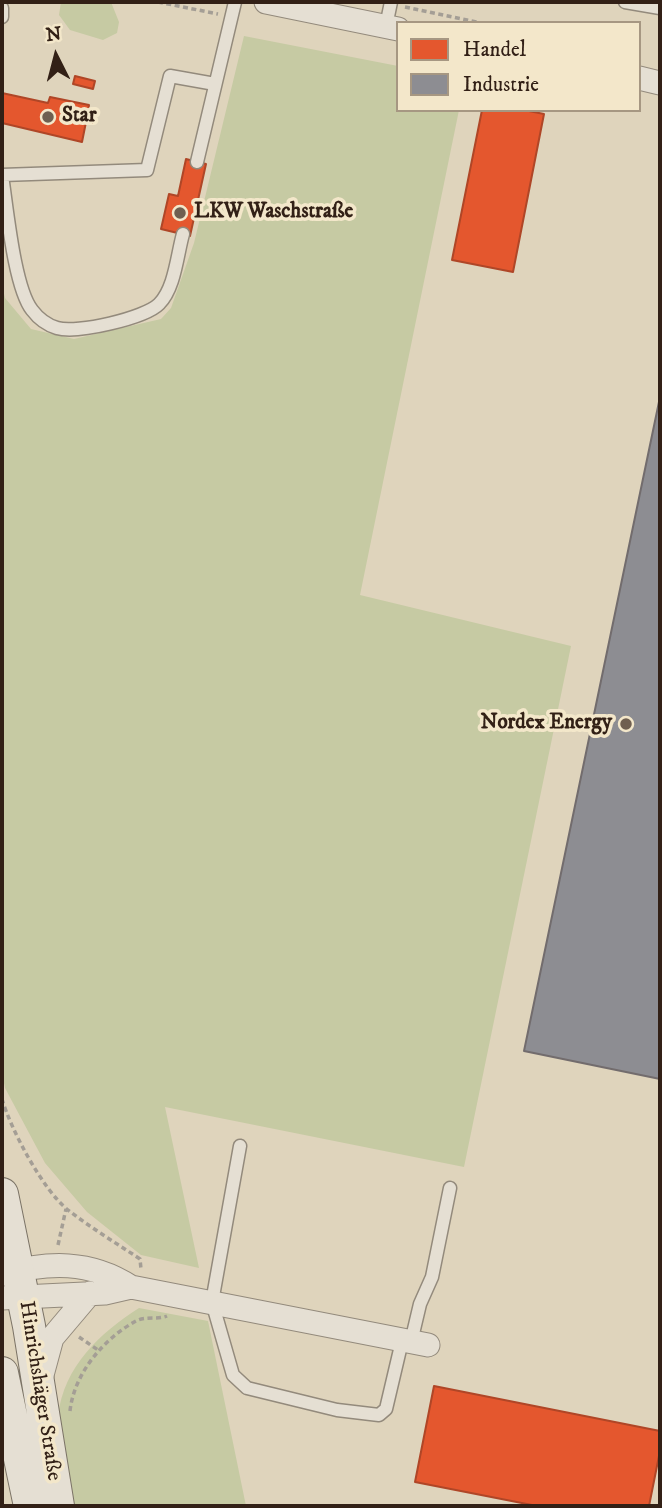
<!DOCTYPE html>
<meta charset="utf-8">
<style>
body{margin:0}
#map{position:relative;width:662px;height:1508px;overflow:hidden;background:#dfd4bc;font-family:"IM FELL DW Pica",serif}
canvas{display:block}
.frame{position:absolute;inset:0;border:4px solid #322016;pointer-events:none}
.legend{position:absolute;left:396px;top:21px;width:245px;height:91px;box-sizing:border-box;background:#f3e7ca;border:2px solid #a69782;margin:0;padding:9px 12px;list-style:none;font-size:21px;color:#322016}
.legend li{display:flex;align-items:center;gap:14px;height:35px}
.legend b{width:35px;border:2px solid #a69782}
.north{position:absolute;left:21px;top:21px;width:70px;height:70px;-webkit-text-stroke:5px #f3e7ca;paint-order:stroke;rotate:354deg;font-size:19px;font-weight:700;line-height:28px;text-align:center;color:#322016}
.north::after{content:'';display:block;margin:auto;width:24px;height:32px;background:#322016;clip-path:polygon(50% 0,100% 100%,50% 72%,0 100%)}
</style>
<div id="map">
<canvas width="662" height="1508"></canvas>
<div class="frame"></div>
<ul class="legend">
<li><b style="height:19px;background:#e4572e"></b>Handel</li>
<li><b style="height:19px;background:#8d8d92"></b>Industrie</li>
</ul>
<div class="north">N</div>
</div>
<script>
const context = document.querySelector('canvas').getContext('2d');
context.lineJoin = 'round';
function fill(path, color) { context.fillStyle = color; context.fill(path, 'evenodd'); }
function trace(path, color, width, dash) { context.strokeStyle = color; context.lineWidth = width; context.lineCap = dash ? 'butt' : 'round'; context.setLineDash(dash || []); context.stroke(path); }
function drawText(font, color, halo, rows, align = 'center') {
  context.font = font + ' "IM FELL DW Pica",serif'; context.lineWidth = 7; context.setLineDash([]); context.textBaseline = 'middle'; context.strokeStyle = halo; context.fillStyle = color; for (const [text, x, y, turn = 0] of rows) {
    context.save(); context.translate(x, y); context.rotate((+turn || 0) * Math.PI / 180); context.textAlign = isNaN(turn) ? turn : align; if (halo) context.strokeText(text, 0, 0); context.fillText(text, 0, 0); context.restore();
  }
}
fill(new Path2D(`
 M61,2H111L119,22L117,33L103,40L70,30L59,15Z
 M244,36L398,66V110H459L360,595L571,646L464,1167L165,1107L199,1268L141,1255L87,1212L45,1163L5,1088L2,1073V285L5,298L31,329L74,339L161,319L171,308L194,243Z
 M139,1308L208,1321L246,1506H73C69,1484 56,1435 58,1416C64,1366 100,1333 139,1308Z`), '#c6caa3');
const shops = new Path2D(`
 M75,76L95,81L93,89L73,84Z
 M2,93L48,103L50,97L89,105L88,111L96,113L93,124L86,122L82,142L2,123Z
 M482,110H524L544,114L513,272L452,260Z
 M186,159L206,164L190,236L161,229L169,194L178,196Z
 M434,1386L660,1431V1451L649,1506H537L415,1482Z`);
fill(shops, '#e4572e');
trace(shops, '#af4627', 2);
const industry = new Path2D(`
 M660,397V1079L524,1051Z`);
fill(industry, '#8d8d92');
trace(industry, '#726c6d', 2);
const lane = new Path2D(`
 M625,2L660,8
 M2,8V17
 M386,26L391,2
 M197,162L235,2
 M2,175L147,170L170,76L215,84
 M2,176C7,207 14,287 32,310C38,318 47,325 57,328C77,334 145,318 159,304C175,288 177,255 183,234
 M240,1146L212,1302L233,1375L247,1388L337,1410L379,1415L386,1409L402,1341
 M411,1342L420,1304L432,1277L450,1188`);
const street = new Path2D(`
 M266,2L398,29
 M639,78L660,83
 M2,1274C48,1262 90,1260 131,1287L428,1345
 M2,1298L105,1293L131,1287
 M42,1375L52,1338L90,1293`);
const secondary = new Path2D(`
 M2,1194L29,1326L58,1506
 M2,1373L30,1506`);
trace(lane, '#938a7c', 15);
trace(street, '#938a7c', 25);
trace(secondary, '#7b7366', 34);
trace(new Path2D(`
 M158,2L218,14
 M405,7L481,23
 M2,1099C11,1130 43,1190 68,1210C91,1228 116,1243 140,1259L141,1269
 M58,1245L66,1209
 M79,1337L98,1350
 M70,1411C74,1374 103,1339 136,1321C145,1316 158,1320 167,1316`), '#a49e95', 3.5, [5, 3.5]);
trace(lane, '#e5dfd3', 12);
trace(street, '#e5dfd3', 23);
trace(secondary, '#e5dfd3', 32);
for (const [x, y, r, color] of [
 [48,117,7,"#6f5f50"],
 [180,213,7,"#6f5f50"],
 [626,724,7,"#6f5f50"]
]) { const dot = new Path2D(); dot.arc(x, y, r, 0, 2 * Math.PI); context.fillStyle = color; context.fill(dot); trace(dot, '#f3e7ca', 2.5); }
drawText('bold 21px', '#322016', '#f3e7ca', [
 ["Star",62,117],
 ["LKW Waschstraße",194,213],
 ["Nordex Energy",612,724,"right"]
], 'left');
drawText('21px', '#322016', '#f3e7ca', [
 ["Hinrichshäger Straße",39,1391,81]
]);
</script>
